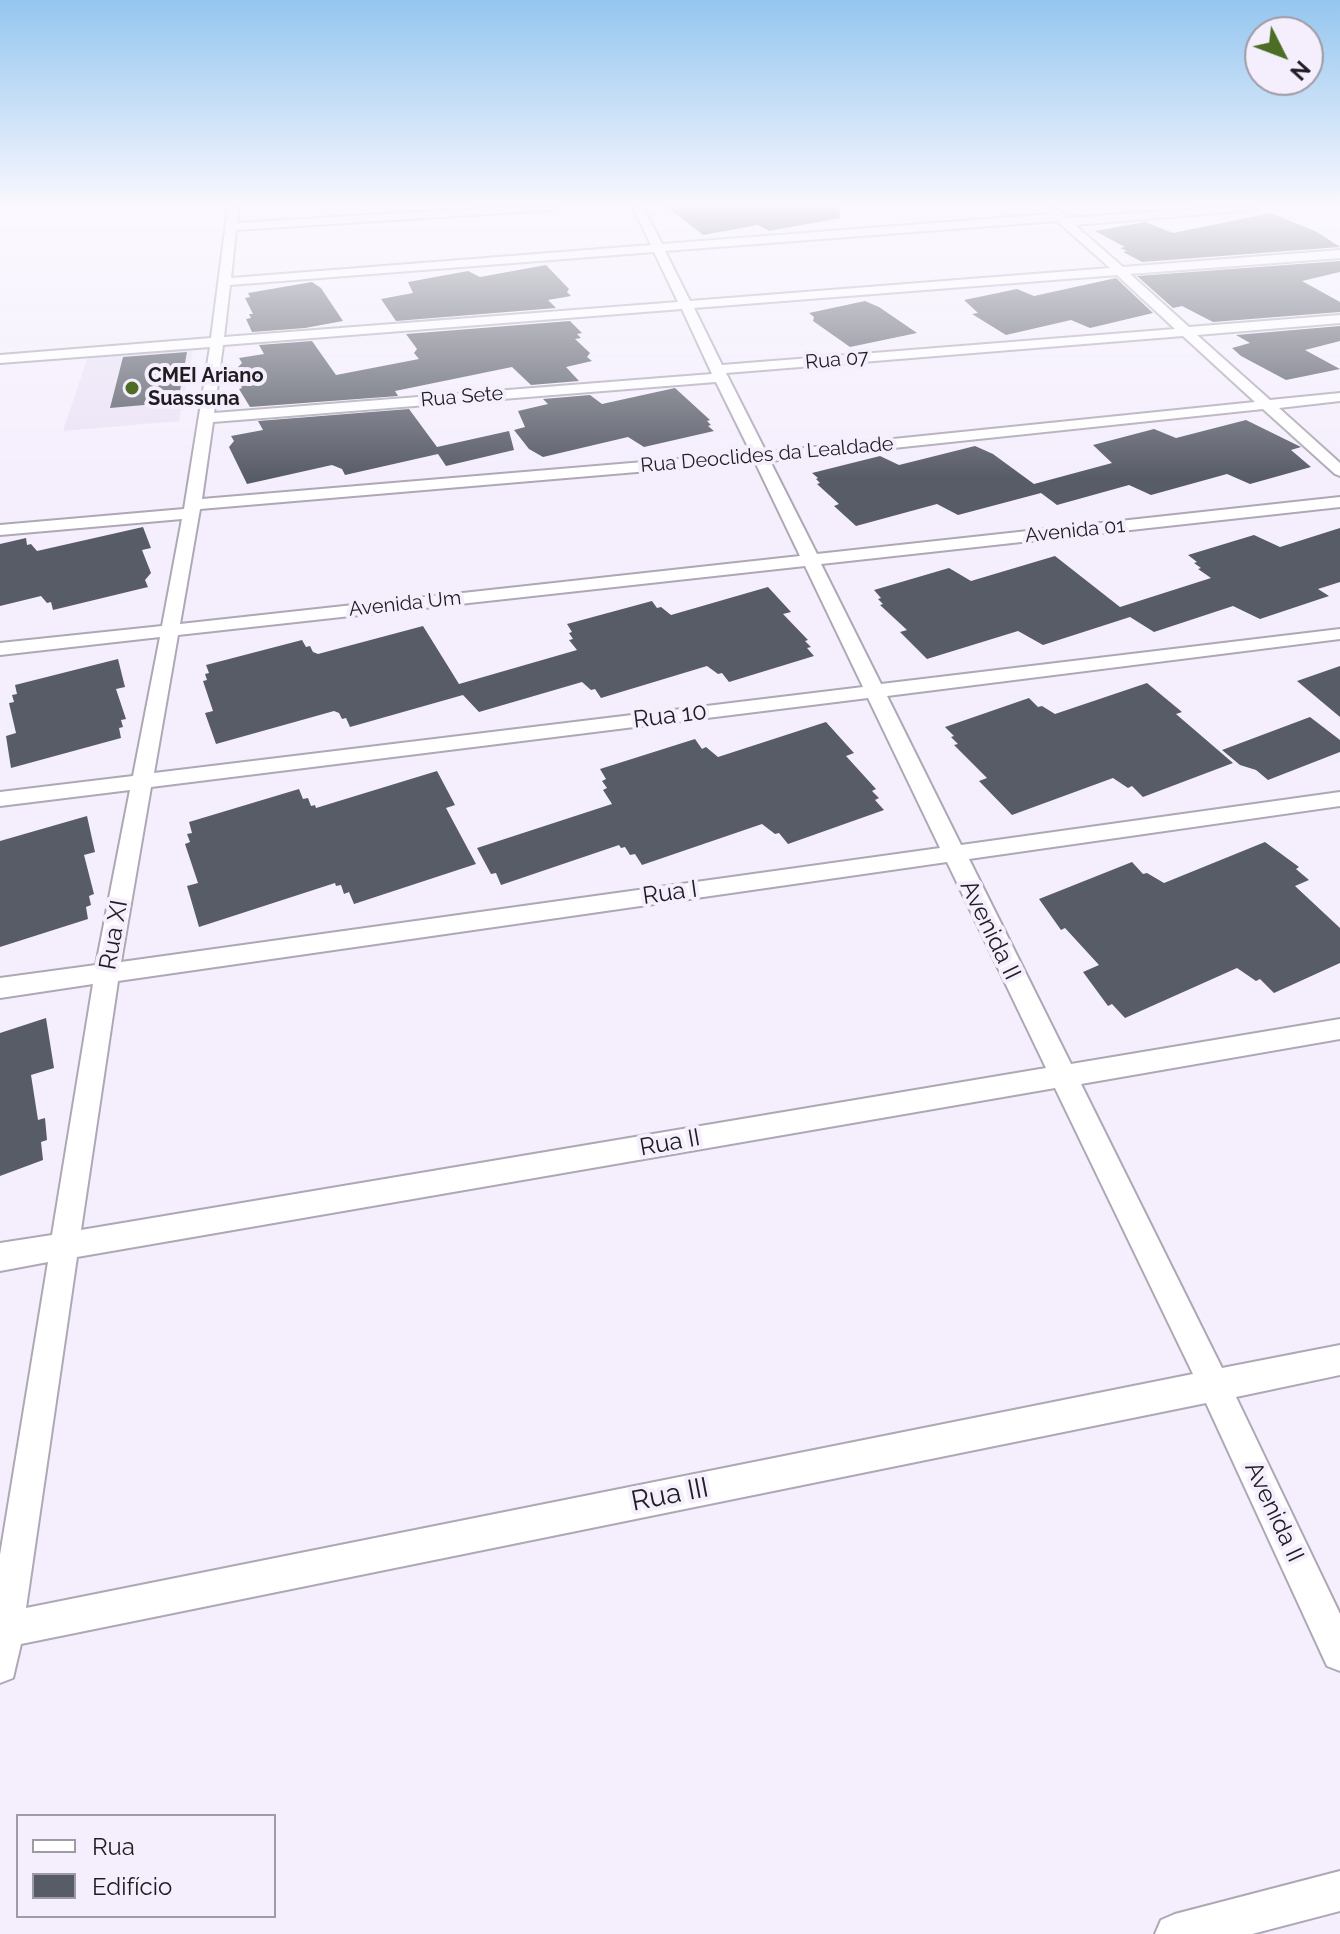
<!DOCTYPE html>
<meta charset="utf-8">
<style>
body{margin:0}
#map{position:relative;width:1340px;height:1934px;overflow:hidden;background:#f5effd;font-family:Raleway,sans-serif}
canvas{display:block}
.legend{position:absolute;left:16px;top:1814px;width:260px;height:104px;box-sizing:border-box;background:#f5effd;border:2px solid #9f9ba5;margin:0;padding:10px 14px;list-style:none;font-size:24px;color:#1f1d22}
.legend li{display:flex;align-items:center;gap:16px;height:40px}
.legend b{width:40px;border:2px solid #9f9ba5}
.north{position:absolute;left:1244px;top:16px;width:80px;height:80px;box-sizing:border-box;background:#f5effd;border:2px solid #9f9ba5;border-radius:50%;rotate:132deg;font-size:22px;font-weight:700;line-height:32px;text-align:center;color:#1f1d22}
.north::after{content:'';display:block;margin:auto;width:28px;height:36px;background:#4c6d24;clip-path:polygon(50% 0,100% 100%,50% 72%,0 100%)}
</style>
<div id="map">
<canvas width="1340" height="1934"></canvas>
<ul class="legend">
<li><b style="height:10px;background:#fff"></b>Rua</li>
<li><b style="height:22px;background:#585c67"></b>Edifício</li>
</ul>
<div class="north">N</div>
</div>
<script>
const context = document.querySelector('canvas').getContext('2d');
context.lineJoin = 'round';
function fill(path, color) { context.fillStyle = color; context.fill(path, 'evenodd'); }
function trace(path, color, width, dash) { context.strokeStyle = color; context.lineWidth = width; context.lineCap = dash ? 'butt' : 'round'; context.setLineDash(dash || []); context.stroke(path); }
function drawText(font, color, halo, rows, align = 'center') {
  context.font = font + ' Raleway,sans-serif'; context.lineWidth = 8; context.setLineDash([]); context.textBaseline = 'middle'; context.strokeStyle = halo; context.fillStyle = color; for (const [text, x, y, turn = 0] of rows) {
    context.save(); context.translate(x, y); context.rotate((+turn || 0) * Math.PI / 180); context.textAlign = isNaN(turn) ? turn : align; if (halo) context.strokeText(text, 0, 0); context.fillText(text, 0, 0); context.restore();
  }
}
fill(new Path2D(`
 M194,347L179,421L63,431L88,356Z`), '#eae2f6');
fill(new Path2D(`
 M667,207H839L840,218L769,231L758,225L703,235Z
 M1271,213L1317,232L1340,247L1142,262L1123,252L1127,251L1120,248L1125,247L1095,231L1145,222L1173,233Z
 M1340,261V272L1302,281L1340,302V312L1213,322L1182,306L1173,308L1137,276Z
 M546,265L569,289L567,292L571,296L548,300L556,308L396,321L381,299L413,293L408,282L468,271L480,277Z
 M1116,278L1153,313L1090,328L1071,320L1006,335L972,314L978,313L964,300L1017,289L1034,296Z
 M312,282L321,288L343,321L305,328L252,332L246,319L251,318L249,314H253L245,298L250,297L248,293Z
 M865,301L879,307L917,333L850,347L813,321L814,317L809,313Z
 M570,321L582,333L577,334L581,338L575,339L590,353L587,357L592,361L566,367L579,381L531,385L512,367L395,391L398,396L250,407L239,389L242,388L240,383L247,382L238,367L242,363L239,358L264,354L259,345L312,341L336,375L419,359L414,353L417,349L406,334Z
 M1340,326V341L1305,350L1340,369L1286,380L1241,356L1232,348L1250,343L1236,335Z
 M187,352L178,402L110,408L123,357Z
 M675,388L710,420L707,421L711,425L708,426L714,431L644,447L628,437L543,457L529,449L514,430L525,427L518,411L548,404L543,399L590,395L602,404Z
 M409,409L437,447L509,431L514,450L446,466L438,454L345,475L342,469L332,465L247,484L229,447L234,441L231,436L263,430L258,421Z
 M1246,420L1301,447L1291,450L1311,467L1250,484L1227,474L1151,495L1129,485L1057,505L1041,493L958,515L937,504L856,526L834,506L839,504L817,484L820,483L816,479L818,478L812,473L880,456L899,465L975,446L993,454L1034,484L1112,463L1093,445L1154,429L1176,438Z
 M143,527L151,548L142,550L151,573L145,580L148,587L53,610L51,602L47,603L41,596L0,606V544L26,538L27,545L31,544L37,551Z
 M1340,528V582L1318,589L1329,596L1260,619L1233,606L1154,632L1130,617L1043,645L1018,631L927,659L900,632L907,630L880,605L883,604L878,599L881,598L874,590L949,568L971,581L1055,556L1120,607L1211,578L1198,569L1201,568L1194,563L1197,562L1188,555L1254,535L1280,547Z
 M768,587L791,612L783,614L808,640L805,641L811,647L807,648L814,656L729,682L722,673L718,674L707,666L601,698L595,689L591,690L582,682L479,712L463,695L350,727L346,718L342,719L339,713L334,711L216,744L205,713L213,711L203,681L207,680L205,674L209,673L206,665L302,640L306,647L310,646L313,652L318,654L423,626L459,684L577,650L569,640L573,639L569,633L572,632L567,624L652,601L657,608L661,607L671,615Z
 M118,659L125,687L116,689L126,719L121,720L123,727L119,728L121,738L11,768L6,736L16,733L9,703L14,702L12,695L17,694L15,685Z
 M1340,666V717L1297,681Z
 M1147,683L1182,712L1176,714L1233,763L1143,797L1132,786L1128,788L1113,778L1012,815L979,781L987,778L954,745L958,744L951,737L954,736L945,727L1029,698L1038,707L1042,706L1055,714Z
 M1310,717L1340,740V752L1268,780L1256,770L1240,765L1222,750Z
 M826,722L854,753L846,756L876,789L872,791L879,798L875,800L884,810L788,844L779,833L775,834L762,824L642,865L635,854L630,855L625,847L621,848L619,845L501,885L496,873L491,874L477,848L612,804L603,790L607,788L602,781L606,779L600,769L695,739L702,749L706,747L718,757Z
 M437,771L455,805L446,808L476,864L354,904L349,892L344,894L341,885L336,886L335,883L199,927L187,886L198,883L185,844L190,842L187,834L192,833L189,822L299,789L303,799L308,798L311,806L315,805L316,808Z
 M87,816L95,852L84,855L94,894L89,896L91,905L86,907L88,919L0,947V841Z
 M1265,842L1299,867L1296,869L1309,880L1295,886L1340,928V963L1274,993L1260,979L1256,981L1237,968L1125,1018L1112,1004L1108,1006L1083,972L1099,965L1065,928L1061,930L1039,899L1132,862L1143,874L1147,873L1164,883Z
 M46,1018L54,1068L31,1075L38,1120L45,1118L47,1140L41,1142L43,1160L0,1176V1033Z`), '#585c67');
const street = new Path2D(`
 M228,207H238L237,223L498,207H555L550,210L236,230L231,278L651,245L633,207H643L662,244L1051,214L1045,207H1055L1068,218L1211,207H1256L1251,210L1075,225L1123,267L1340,250V258L1130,274L1189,327L1340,315V323L1197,335L1270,400L1340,393V401L1279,408L1340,463V476L1335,474L1263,409L770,461L817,554L1340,497V507L821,564L881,684L1340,629V639L887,696L961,845L1340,792V806L969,859L1071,1064L1340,1019V1039L1081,1084L1222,1368L1340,1345V1375L1236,1397L1340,1614V1671L1327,1666L1206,1403L21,1644L13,1678L0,1683V1555L48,1262L0,1271V1243L52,1235L93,984L0,998V978L96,965L130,790L0,806V792L133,776L160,637L0,655V643L162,626L182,519L0,535V525L184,509L210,347L0,363V355L211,338ZM1057,221L1110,268L690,301L665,251ZM654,252L678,302L224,337L230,285ZM1117,275L1175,329L722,365L694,308ZM682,309L712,374L214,413L223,345ZM1183,336L1255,402L766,452L726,373ZM716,382L751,453L202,499L213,422ZM755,462L800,556L180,624L200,509ZM805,566L863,687L154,773L178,635ZM868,698L940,848L121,962L151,787ZM947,862L1046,1068L81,1230L118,981ZM1055,1088L1193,1374L26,1608L77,1257Z
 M1340,1871V1911L1252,1934H1155L1161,1920L1175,1914Z`);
trace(street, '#ada8b4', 4);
fill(street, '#fff');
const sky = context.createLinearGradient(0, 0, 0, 478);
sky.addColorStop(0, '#94c6ef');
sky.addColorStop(0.43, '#faf8fe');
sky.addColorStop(1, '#faf8fe00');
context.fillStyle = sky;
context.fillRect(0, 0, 1340, 478);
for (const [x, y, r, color] of [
 [132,388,8,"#4c6d24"]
]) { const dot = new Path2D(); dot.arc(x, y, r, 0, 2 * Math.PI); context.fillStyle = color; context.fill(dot); trace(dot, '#f5effd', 3); }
drawText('20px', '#1f1d22', '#f5effd', [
 ["Rua 07",837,360,-5],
 ["Rua Sete",462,397,-5],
 ["Rua Deoclides da Lealdade",767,455,-5],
 ["Avenida 01",1075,531,-6],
 ["Avenida Um",405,604,-6]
]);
drawText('bold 20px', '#1f1d22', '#f5effd', [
 ["CMEI Ariano",148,376],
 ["Suassuna",148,399]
], 'left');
drawText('24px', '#1f1d22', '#f5effd', [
 ["Rua 10",670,716,-7],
 ["Rua I",670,893,-8],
 ["Avenida II",990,930,64],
 ["Rua XI",114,935,-80],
 ["Rua II",670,1143,-10],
 ["Avenida II",1274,1512,65]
]);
drawText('28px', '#1f1d22', '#f5effd', [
 ["Rua III",670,1495,-11]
]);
</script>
